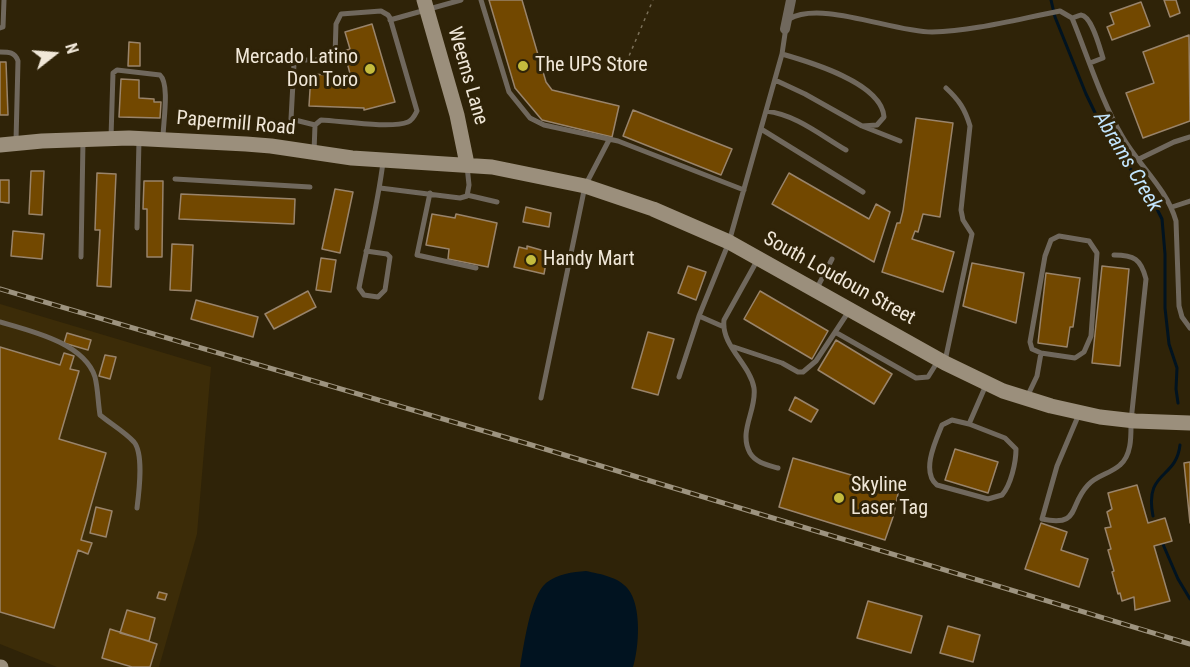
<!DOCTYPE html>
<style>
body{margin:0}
#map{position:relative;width:1190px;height:667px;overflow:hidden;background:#2f2308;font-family:"Roboto Condensed",sans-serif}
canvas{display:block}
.north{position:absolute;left:24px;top:24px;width:60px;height:60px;-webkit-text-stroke:4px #2f2308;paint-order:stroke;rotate:73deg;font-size:16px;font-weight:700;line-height:24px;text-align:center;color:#f0e7d8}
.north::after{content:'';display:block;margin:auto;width:21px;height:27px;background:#f0e7d8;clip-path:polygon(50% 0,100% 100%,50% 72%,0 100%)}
</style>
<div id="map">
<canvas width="1190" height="667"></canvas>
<div class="north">N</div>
</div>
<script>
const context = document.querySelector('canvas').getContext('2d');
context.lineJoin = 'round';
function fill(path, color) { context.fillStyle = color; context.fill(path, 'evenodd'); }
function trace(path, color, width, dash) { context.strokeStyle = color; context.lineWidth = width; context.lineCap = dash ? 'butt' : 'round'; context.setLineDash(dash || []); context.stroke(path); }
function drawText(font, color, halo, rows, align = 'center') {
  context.font = font + ' "Roboto Condensed",sans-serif'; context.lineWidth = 6; context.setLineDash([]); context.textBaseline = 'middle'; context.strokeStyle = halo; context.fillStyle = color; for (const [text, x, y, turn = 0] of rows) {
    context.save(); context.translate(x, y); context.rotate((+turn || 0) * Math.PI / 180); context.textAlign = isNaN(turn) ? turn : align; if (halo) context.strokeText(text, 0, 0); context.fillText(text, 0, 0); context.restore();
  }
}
fill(new Path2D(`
 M0,304L211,367L197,534L159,667H57L0,644Z`), '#3c2c08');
fill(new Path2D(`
 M586,571C600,574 619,577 628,589C642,606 639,648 633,667H520C524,645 530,597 546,583C557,574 573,572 586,571Z`), '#011320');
trace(new Path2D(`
 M1051,0L1055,17L1086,94L1100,123L1118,152L1151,197L1162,219L1165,254V308L1169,344L1177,368L1176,389L1178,403
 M1153,516C1144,470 1176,480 1180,445
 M1162,542L1178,579L1190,599`), '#011320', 3);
const building = new Path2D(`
 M489,0H522L546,82L552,90L619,106L612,137L542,120L515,88Z
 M1164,0H1176L1180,13L1170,17Z
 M1141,2L1150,26L1112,40L1107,27L1114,24L1110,13Z
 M372,24L395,102L364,110V108L309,106L311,74L345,76L346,82H356L352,81L344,51L350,49L345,32Z
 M1189,35L1190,121L1143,138L1126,93L1154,83L1143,52Z
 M129,42L140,43V66H128Z
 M0,62H6L8,115H0Z
 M121,79L139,80V98L154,99V102H161L160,118L119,117Z
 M633,110L732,149L721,175L623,136Z
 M916,118L953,123L940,217L923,214L918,232L915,231L912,239L954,252L943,292L882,272L897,223H900L903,211Z
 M31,171H44L42,215L29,214Z
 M97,173L116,174L111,287L97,286L100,230H95Z
 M789,173L869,219L876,204L890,212L874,262L772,204Z
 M0,180H9V203L0,202Z
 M144,181H163L162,257H147V209H143Z
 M335,189L353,192L340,253L322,249Z
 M181,194L295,199L294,224L179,219Z
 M526,207L551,213L549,227L523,222Z
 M432,214L455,218L456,214L497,223L488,267L448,259L449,249L426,245Z
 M13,231L44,234L42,259L11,256Z
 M172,244L193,245L191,291L170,290Z
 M527,246L548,252L544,274L514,267L519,247L527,249Z
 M321,258L336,260L331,292L316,290Z
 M972,263L1024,273L1016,323L963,306Z
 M688,266L706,272L696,300L678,293Z
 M1102,266L1129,269L1120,366L1092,363Z
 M1046,273L1080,278L1073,327H1070L1067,347L1038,343Z
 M308,291L316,307L274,329L265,314Z
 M760,291L828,331L812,359L744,319Z
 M196,300L258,317L253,337L191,319Z
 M648,332L674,339L658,395L632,388Z
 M67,333L91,340L88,350L64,343Z
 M836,340L892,374L874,404L818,370Z
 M0,347L60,365L64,353L74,356L70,369L79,371L59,439L106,453L81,540L92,543L88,554L78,550L54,628L0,612Z
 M105,355L116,357L110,379L99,376Z
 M795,397L818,410L811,422L789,410Z
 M955,449L998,462L988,493L945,480Z
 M793,458L899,489L893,517L885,540L779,507Z
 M1190,462V523L1184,463Z
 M1137,485L1148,523L1165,518L1172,541L1154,546L1170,601L1135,610L1134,597L1122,601L1120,593L1118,594L1112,572L1114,571L1108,550L1111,549L1105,528L1111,527L1107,512L1112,509L1108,493Z
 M96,507L112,511L106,537L90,533Z
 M1041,523L1067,532L1061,550L1088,559L1079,587L1025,569Z
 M159,592L167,594L165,600L157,598Z
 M868,601L922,616L911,653L857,638Z
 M127,610L155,618L149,641L120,633Z
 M948,626L980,635L973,662L940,653Z
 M110,629L157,644L150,667H132L102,658Z`);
fill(building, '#724800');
trace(building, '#99846b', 1.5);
trace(new Path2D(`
 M609,62H621L629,56L653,0`), '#7b7059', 1.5, [3, 4.5]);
trace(new Path2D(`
 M481,0L509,92L530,118L544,125L618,141L744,190
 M1072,18C1073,18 1080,15 1081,15C1092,16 1100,49 1103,58L1090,63
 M789,19C821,0 893,32 932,32C974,31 1018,19 1060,11L1072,18C1088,57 1101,100 1122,136C1139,166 1166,187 1176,221L1179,306L1182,317L1190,328
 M390,20L461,0
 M0,28L3,27L4,0
 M0,52C9,52 15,52 18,61L16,141
 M782,54C810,62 882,83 884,117L877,125L862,126
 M775,80L805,94L862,126L900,141
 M766,111C797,115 820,135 846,150
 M761,129L863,192
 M111,137L113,73L117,70L160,75C170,84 163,123 163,138
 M314,152L315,125L321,120C342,121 391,129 408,122C413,120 415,115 417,111L390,18L388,15L381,11L341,14L336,24L335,56L333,60H300L294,64L291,119L315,125
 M1139,159L1174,142L1190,137
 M175,179L310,187
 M380,188L460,198L467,196L469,185L467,166
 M430,193L417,255L476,268
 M467,195L497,202
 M1172,207L1190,201
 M137,228L139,140
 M366,251L387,254L390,257L385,290L378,297L364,295L359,288C367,246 378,204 383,162
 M81,257L83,141
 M758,259L724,320C721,346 750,364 754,388C757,410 738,431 750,453C756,463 768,465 778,468
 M816,290L832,259
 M699,316L724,327
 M0,322C31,331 84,343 95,377C98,389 98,403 100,415C111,424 125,432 134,442C144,454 139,492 137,508
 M835,332L916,378L928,377L938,361
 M731,346L782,363L798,372H803L816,361L849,311
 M945,361L972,234L963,220L961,210L970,126C965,109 959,100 946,88
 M679,377L699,316L729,242L782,54L786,27
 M1027,397L1037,376L1041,353L1075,358L1084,352L1091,336L1097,253L1089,241L1059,236L1051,240L1045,256L1030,342L1032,349L1041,353
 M541,398L585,186L609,140
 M1079,414L1057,466L1042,519C1081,527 1068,506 1088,485C1097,475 1110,474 1120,465C1132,455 1131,435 1131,421L1146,279C1141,259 1134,255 1114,255
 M969,424L1005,438L1016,449C1016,462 1011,485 1002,495L988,499L937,485C921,472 935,442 942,425L952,420L969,424L986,385`), '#70685d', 5);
trace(new Path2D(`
 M785,29L791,0`), '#70685d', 10);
trace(new Path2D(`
 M424,0L457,115L467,164
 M0,145L42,141L129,138L246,144L271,146L352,158L492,167L585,186L653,209L729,242L945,363L1003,391L1051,406L1100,417L1135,421L1190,423
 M0,667H1`), '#9b8f7c', 15);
const rail = new Path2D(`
 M0,289L525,443L1190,644`);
trace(rail, '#9d937f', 5);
trace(rail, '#2f2308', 3, [9]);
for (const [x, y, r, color] of [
 [523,66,6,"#c5bc3d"],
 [370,69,6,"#c5bc3d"],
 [531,260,6,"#c5bc3d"],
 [839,498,6,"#c5bc3d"]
]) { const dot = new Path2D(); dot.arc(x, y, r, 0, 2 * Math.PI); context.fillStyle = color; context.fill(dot); trace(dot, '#2f2308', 2); }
drawText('20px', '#f0e7d8', '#2f2308', [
 ["Mercado Latino",358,58,"right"],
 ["Don Toro",358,81,"right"],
 ["The UPS Store",535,66],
 ["Handy Mart",543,260],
 ["Skyline",851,486],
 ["Laser Tag",851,509]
], 'left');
drawText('20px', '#f0e7d8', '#2f2308', [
 ["Weems Lane",467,76,74],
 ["Papermill Road",236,124,5],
 ["South Loudoun Street",839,279,29]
]);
drawText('italic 21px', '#c2e5fe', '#2f2308', [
 ["Abrams Creek",1127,162,59]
]);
</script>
